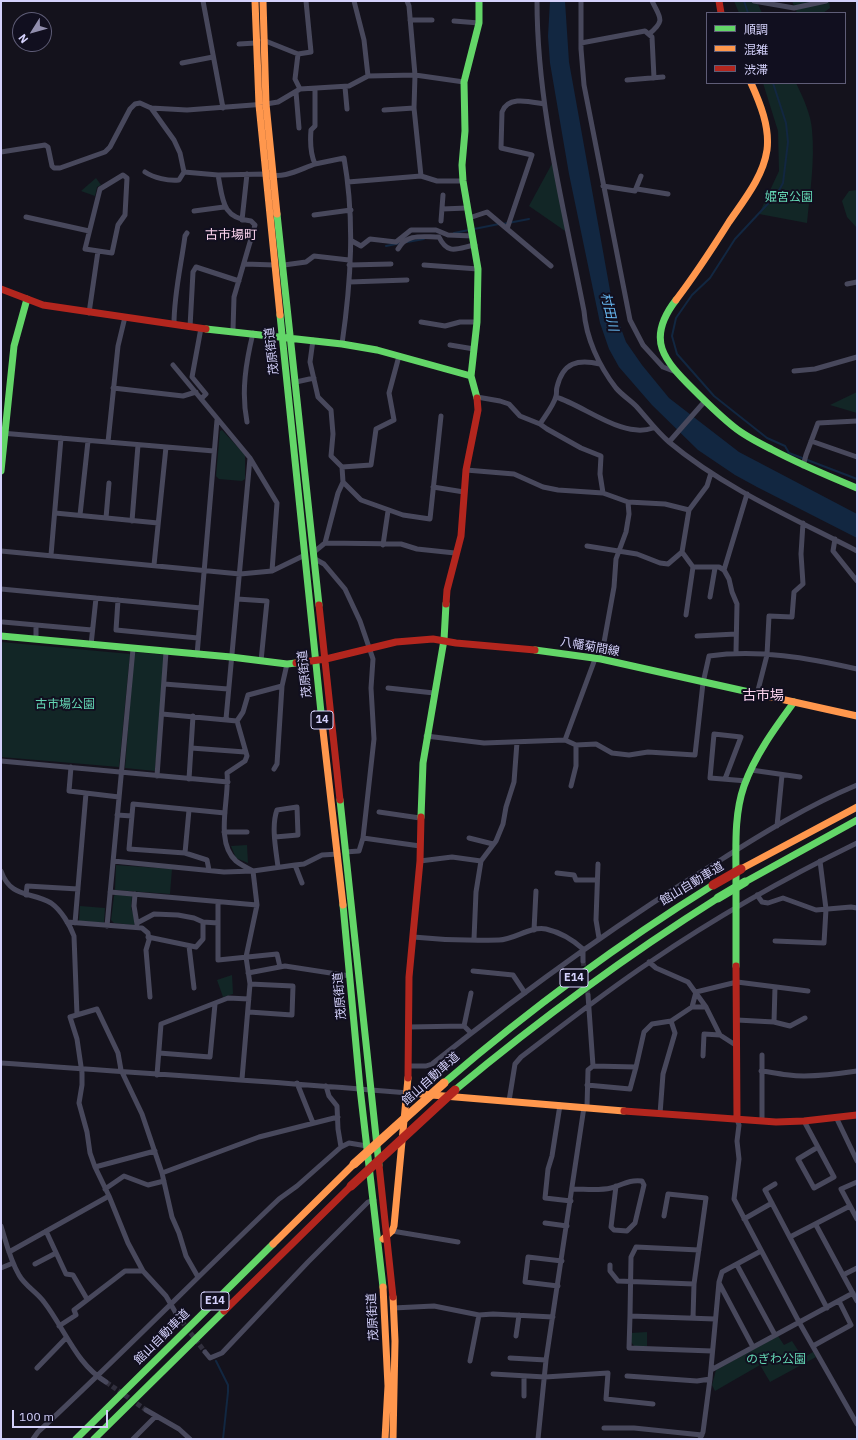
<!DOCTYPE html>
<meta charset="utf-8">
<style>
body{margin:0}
#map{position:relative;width:858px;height:1440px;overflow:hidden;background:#14121c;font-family:"IBM Plex Sans","Noto Sans JP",sans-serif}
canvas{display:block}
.frame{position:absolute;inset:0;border:2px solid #d4d1fb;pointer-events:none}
.legend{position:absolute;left:706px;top:12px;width:140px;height:72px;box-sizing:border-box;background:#110f1f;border:1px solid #5f5d77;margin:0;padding:5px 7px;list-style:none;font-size:12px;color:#d4d1fb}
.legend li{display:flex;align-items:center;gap:8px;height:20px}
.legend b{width:20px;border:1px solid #5f5d77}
.north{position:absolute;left:12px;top:12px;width:40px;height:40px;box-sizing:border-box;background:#110f1f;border:1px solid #5f5d77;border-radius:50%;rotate:233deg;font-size:11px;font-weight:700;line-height:16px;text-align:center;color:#d4d1fb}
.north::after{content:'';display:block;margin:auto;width:14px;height:18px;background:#918ead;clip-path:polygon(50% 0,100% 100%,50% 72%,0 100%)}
.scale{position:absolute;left:12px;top:1410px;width:96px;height:18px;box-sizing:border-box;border:2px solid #d4d1fb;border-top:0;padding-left:5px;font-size:12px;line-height:14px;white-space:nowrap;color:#d4d1fb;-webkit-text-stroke:3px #110f1f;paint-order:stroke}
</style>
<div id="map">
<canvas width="858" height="1440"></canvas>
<div class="frame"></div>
<ul class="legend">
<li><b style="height:5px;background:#63d668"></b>順調</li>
<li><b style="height:5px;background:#ff974d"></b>混雑</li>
<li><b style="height:5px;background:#b3261e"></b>渋滞</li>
</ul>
<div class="north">N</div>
<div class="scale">100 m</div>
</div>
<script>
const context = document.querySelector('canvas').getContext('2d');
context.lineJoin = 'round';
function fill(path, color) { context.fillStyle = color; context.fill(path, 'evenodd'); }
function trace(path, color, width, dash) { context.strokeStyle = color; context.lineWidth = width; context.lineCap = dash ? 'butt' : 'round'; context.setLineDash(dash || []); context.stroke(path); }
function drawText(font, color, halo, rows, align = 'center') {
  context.font = font + ' "IBM Plex Sans","Noto Sans JP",sans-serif'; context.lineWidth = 4; context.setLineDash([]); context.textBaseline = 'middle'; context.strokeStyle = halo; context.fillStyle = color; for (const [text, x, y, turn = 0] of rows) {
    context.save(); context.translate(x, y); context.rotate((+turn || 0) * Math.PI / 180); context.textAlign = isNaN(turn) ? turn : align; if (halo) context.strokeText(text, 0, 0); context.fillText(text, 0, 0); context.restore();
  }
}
fill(new Path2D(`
 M734,1L757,2L762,13H739Z
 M792,1H829L830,8L823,13H797Z
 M763,83H796C803,97 811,115 812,130C815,161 810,192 807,223L759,214L779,171L778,131Z
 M554,160L568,233L529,206Z
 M96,178L101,185L97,187L95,196L81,191Z
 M857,190V228L847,217L842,201L849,191Z
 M857,392V413L830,405Z
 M222,430L245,455V479L242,481L219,479L216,476L220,431Z
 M1,642L130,654L119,767L1,757Z
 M134,652L165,655L155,771L125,768Z
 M247,845L248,863L236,858L231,846Z
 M116,865L172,869L170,894L115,890Z
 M116,894L132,896L131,908L136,922L134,925L114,923L111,920L114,896Z
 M80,906L105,908L104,923L79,921Z
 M232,975L233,994L223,997L217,980Z
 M647,1332V1346H634L631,1342V1333Z
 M778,1336L784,1345L792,1341L803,1358L813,1352L816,1357L770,1382L760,1365L715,1391L712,1385L716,1370Z`), '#122626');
fill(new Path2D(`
 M550,1H565L569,62L613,307L626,342L642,365L669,398L739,452L857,514V538L757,487L735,475L698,450L652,405L619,367L609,349L600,323L569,174L550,63L548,36Z`), '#122741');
trace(new Path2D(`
 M744,1L748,13
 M773,83L786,123L788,142L783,183L777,194L735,239L710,278L692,295L676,318L672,336L677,354L714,396L767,438L785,446L789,453L857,479
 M503,224L529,219
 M474,229L499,224
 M454,233L469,230
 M407,242L424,239
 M386,246L401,243
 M216,1361L228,1385V1392L223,1439`), '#122741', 2);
trace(new Path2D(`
 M583,961L588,995
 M177,1315L205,1352
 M106,1382L146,1410`), '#312f3d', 5, [5, 2.5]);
trace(new Path2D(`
 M203,1L223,108
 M354,1L364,40L368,76
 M407,1L409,6L415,75L414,108L421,176
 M537,1C537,106 564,208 584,311C586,338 599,366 616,388C622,395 630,400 636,406C647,418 656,431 669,442C724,488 793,518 857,551
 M581,1V49L584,85L630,320L643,345L663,367L676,372
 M754,1L794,8L826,1
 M410,20H432
 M454,21L479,23
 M649,34C666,20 660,18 652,1
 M263,40L298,54L311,52L306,1
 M581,43L645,31L652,37L654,78
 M239,44L256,43
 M298,54L295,79L300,89
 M182,63L213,57
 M627,80L663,77
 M345,87L347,109
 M315,89V126L311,130C310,142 310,153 315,164L344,158C355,220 351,282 342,344
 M296,92L299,128
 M151,108L174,140L180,153L184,172L218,175L266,174C284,179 298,170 315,164
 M384,110L414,108
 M1,152L45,145L48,147L52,166L54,168H60L105,152L110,147L130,109L135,104L140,103L151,108L187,110L266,104L278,102L300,89L349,86L368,76L415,75L464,82
 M145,172C154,178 168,181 179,180L184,172
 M123,175L127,178L125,215L118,225L112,253L85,249L100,189Z
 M218,175C223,199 221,218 251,221L255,225L234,297L233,330
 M348,182L421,176L437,181H463
 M603,186L635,191L641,176
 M637,189L668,194
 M442,209L467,208
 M194,211L224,207
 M314,215L351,210
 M26,217L89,231
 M469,218L487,212L551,266
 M242,220L247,174
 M441,221L443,195
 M507,229L532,155L501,148L502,112C508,95 531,102 544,104
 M352,241L361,246L370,239L396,242L411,230H436L448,235L473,236
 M398,249C407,233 423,237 439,237C448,256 458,248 475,245
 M245,264L275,265
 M284,265L306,262L314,256L349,260
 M349,265L391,264
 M424,265L478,269
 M349,282L407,280
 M847,284L857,282
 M89,313L98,251
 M421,322L445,326L460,322H477
 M174,324C174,294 181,266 185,236L187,233
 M190,327L193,272L196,267L239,281
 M201,328L192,377L206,394L202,398
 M313,340L310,362L318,397L331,410L333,434L331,456L342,467L343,482L361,500L403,515L430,519L441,416
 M450,345L474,349
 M173,365L250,458L277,503L272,571
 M794,371L815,369L857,357
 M296,382L314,378
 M113,388L183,396L196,392
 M477,397L500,401L509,404L520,416L540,424L547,429L581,448L601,456L600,474L603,493
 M556,397C585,406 623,439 653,428
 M247,422C241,392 246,362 253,333
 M540,424C545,416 554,405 556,396C557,393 556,390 557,387C563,362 578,359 600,364
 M1,433L214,451
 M811,441L857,457
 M108,442L118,346L125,317
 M669,442L705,401
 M803,466L806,455L818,423L857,421
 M342,467L371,465L376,429L394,420L389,393L399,356
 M466,470L514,474L543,487L558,490L603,493L628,502L665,504L689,510L682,552L693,567H719L724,570L729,579L732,592L737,604L736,652
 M433,487L464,492
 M689,510L707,486L711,473
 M55,513L158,523
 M80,515L88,441
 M106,518L109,483
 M132,521L138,445
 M835,539L833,551L857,581
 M325,543L401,544L417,549L455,553
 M383,545L388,511
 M587,546L637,554L660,563L668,564L682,552
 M1,551L240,574L272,571L305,555
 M314,552L325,543L338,493L343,482
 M51,555L61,438
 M315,559L324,564L345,589L360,621L373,659L371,688L374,739L363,838L359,851L345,852
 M154,565L166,447
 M724,570L747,494
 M1,589L201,608
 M710,597L715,568
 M237,599L267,601L261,661
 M118,600L116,630L198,638
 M686,615L693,567
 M3,622L92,630
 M697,636L736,634
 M36,639V625
 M91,645L96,598
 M197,655L217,420
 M601,659L614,587L616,559L626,532L629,514L628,502
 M164,684L228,689
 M388,688L434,693
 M757,694L767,655L769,616L792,617L794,592L803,584L801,554L803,523
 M162,714L237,721
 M226,719L250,458
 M426,736L484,743L565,740L576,745L596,744L612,753L629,755L648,752L695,755L703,683L709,656C758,649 809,658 857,669
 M565,740L595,659
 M191,748L245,752
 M1,761L228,782
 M71,767L69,791L119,797
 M274,769L277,764L282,686
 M751,770L800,777
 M157,776L166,652
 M189,779L193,716
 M725,779L741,737L714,734L710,778L747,781
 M571,786L576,766V745
 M379,812L420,818
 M117,815L132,816
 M777,826L782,775
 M224,832H247
 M275,837L298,835L297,807L277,810C271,826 276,850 278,867
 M363,838L420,846
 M469,838L493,844
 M185,853L189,810
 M113,861L224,872L253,871L295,865L304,864L322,855L338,854
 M420,861L452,857L481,861
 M598,864L596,920L599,938
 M295,865L302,883
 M209,870L207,860L185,853L129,849L133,804L225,813
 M1,871C11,899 31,891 51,903C61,910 70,925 74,936L77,1015
 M557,873L574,875L576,880H597
 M110,892L257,905
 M135,894L134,906L137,924
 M26,895L27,886L78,889
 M757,895L762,902L768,903L783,898L816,910L851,907L857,908
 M218,902V960L277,954L280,967
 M67,922L142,928L148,933L149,940L146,950L150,997
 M75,923L86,793
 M137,923L154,914L178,915L194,918L203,922L218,923
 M107,926L133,649
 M534,930L536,891
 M148,937L196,947L203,939V922
 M413,937C442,940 470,941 499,940C514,940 530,926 546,929C559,932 573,940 583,949V961
 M474,939L476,892L481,861L496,841L503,824L506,807L514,782L517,742
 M775,941L824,943L826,909L820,861
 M189,946L194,988
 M649,962L656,968L688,982L706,1007
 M473,971L513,975L525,993
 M248,973L285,966L350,976
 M775,987L774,1022L790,1026L805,1018
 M588,995L593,1066
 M692,1007L696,992L737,982L808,991
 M249,1012L292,1015L293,986L250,984
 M737,1020L774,1022
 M464,1026L471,993
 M409,1027L464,1026L471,1033
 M159,1053L210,1057L215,1004
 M703,1056L704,1034L720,1035
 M1,1063C137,1073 272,1081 408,1093
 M409,1066H426L432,1064C524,991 618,922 719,861C763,833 809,805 857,785
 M761,1071C771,1072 780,1074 789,1075C809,1078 837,1074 857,1071
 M157,1075L161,1024L228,998L249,999
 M242,1079L250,984L246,957L257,905L253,871C247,868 241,865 236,861C214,842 230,797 227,773L245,761L247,756L237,721L243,712L248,695L282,686L287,664
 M297,1083L313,1123
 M587,1085L630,1089L636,1067
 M326,1086L329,1096L337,1106L338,1129L341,1147
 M509,1101L515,1064L521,1057C563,1025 605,992 650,962C716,917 785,878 857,843
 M560,1105L552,1156L548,1169L545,1198L571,1201
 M587,1107L588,1070L593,1066L636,1067L644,1032L652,1024L671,1021L692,1007H706L720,1035L737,1046
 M660,1114L663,1074L675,1033L671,1021
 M836,1117L857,1161
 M737,1119L739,1125L737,1141L739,1159L734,1199L799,1322L857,1424
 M762,1121V1055
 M804,1121L834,1177L814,1188L798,1159L818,1147
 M95,1167L155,1151
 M162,1173L259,1137L338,1117
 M857,1182L841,1189L857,1219
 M775,1184L765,1190L827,1308
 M105,1189L124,1176L148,1185L164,1181
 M572,1189C585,1189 599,1191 611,1188C626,1184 626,1180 642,1181L644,1185L635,1223L627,1231L614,1230L611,1227L616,1186
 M664,1216L668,1194L706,1198L694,1284L693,1318
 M744,1219L772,1203
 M545,1223L567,1226
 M816,1225L857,1301
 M1,1226C6,1242 10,1260 19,1275C25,1286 37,1292 44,1302C65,1329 76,1364 106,1382
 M46,1231L66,1274L73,1275L87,1299
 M392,1231L458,1242
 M790,1237L850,1206
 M9,1252L109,1196
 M35,1264L56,1253
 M610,1265V1271L618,1281L694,1284
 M737,1265L775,1335
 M1,1268L13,1263
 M843,1275L857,1268
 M719,1283L753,1347
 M558,1286L525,1282L528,1257L562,1261
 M393,1308L434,1306L479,1315
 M177,1315L166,1296L143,1271L128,1243L109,1196L95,1167L90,1153L87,1132L79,1103L82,1085V1073L77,1039L70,1017L97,1009L118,1053L121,1070L142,1114L162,1173L172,1217L179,1233L186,1256L198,1277
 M630,1316L631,1257L636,1247L699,1250
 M59,1326L76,1315L74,1310L125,1271H143
 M516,1336L519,1315
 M813,1346L851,1325L839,1301
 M712,1351L629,1348L630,1316L715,1319
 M205,1352L210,1358L222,1353L308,1262L368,1202L374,1200
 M510,1358L546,1360
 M470,1361L479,1315L493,1314L553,1317
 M37,1368L66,1338
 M711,1370L853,1293
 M493,1374L545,1377L608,1373L606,1399L653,1404
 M627,1376L697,1381L710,1379
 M524,1396V1376
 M146,1410L179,1429L190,1439
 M604,1428H634L702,1435
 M33,1439L38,1432C120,1356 198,1276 279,1199L297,1186L341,1147L349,1143L367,1146
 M133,1439L156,1416
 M538,1439L546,1360L584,1107
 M700,1439L703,1432L710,1379L719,1282L722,1272L761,1251`), '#48485c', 5);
trace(new Path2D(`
 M277,214L319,605
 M676,300C645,340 664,360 694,390C707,403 720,416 734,427C745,436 759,443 771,449C799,464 828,476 857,488
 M280,315L322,722
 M206,329L342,344L377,350L471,376
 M477,398L471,376L477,322L478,269L463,181L462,165L465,131L464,82L479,23V1
 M1,471L14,346L27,299
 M1,636L231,657L287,664L296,663
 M535,650L601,659L767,696
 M340,800L379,1165
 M421,817L423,763L444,640L446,604
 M745,882L857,820
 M343,905L360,1088L383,1287
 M736,966C736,936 736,906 736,877C736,846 734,815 744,786C755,755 775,728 794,702
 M444,1083C529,1010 618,944 713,885
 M455,1090C539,1020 626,956 718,898
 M76,1439L273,1244
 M94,1439L224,1311`), '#63d668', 7);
trace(new Path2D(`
 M255,1L259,105L280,315
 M263,1L266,104L277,214
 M676,300C695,275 712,249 729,222C744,200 763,177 767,150C770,127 760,103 751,83
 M767,696L857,716
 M322,722L343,905
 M741,869L857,807
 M408,1093L624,1111
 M383,1239L392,1231L394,1226L408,1078
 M273,1244L354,1164
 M383,1287L388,1386L385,1439
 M393,1297L395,1341L393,1439`), '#ff974d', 7);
trace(new Path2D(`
 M719,1L721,13
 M1,289L43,305L206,329
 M446,604L447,590L461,536L466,470L478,410L477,398
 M319,605L340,800
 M296,663L326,659L396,642L433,639L456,643L535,650
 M736,966L737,1119
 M408,1078L409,977L420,861L421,817
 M624,1111L776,1122L804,1121L857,1115
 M379,1165L393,1297
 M224,1311L351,1186`), '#b3261e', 7);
trace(new Path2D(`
 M718,898L745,882`), '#63d668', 9);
trace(new Path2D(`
 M354,1164L444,1083`), '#ff974d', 9);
trace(new Path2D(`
 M713,885L741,869
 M351,1186L455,1090`), '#b3261e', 9);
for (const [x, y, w] of [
 [322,720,22],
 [574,978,28],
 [215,1301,28]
]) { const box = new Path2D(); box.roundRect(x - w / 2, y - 9, w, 18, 3); context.fillStyle = '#110f1f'; context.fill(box); trace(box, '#d4d1fb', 1); }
drawText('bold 11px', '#d4d1fb', null, [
 ["14",322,720],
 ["E14",574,978],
 ["E14",215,1301]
]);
drawText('12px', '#63d5b3', '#110f1f', [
 ["姫宮公園",789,198],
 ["古市場公園",65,705],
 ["のぎわ公園",776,1360]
]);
drawText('12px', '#d4d1fb', '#110f1f', [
 ["茂原街道",272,351,-96],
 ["八幡菊間線",590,647,10],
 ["茂原街道",305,674,-96],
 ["館山自動車道",692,884,-31],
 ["茂原街道",340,996,-95],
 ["館山自動車道",431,1079,-42],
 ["茂原街道",373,1317,-93],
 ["館山自動車道",162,1337,-45]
]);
drawText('13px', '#fbd3ee', '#110f1f', [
 ["古市場町",231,235]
]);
drawText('italic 13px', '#68b9f2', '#110f1f', [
 ["村田川",609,312,77]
]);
drawText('14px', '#fbd3ee', '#110f1f', [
 ["古市場",763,696]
]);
</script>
